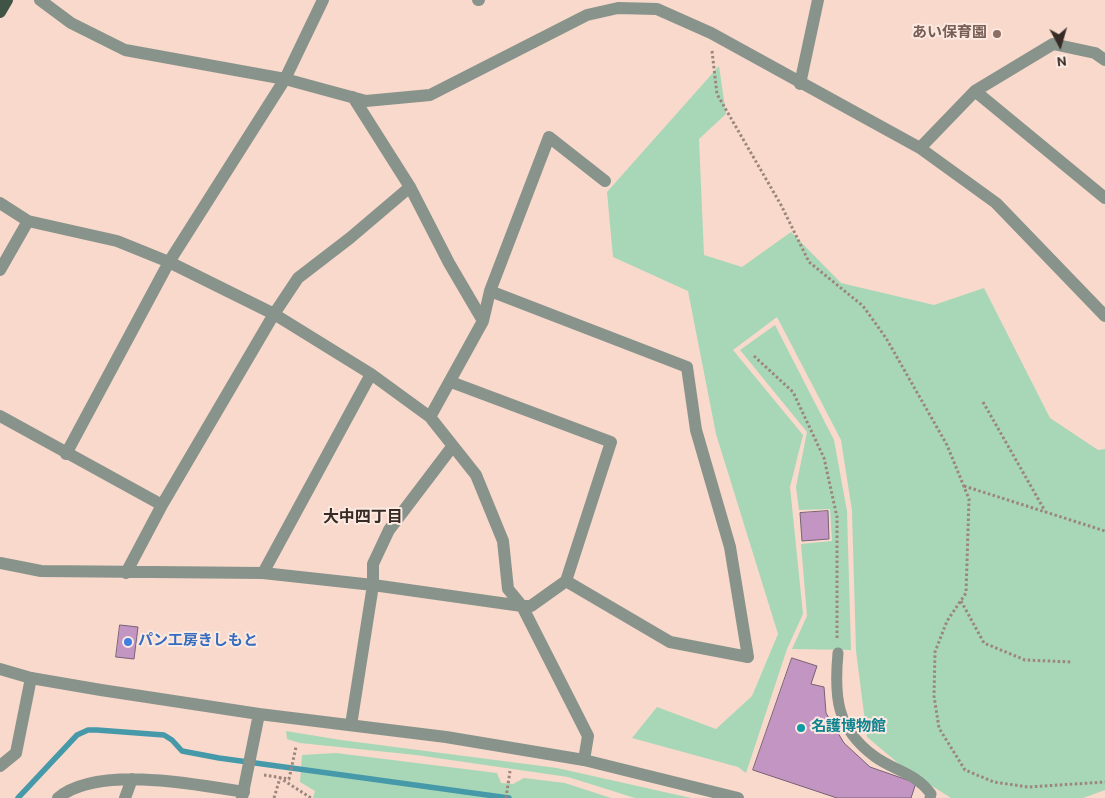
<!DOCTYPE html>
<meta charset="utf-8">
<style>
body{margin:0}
#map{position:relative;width:1105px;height:798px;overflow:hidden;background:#f8d9cb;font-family:Overpass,sans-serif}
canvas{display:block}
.north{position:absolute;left:1035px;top:20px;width:50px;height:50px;-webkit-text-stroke:4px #fce9e1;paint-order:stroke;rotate:174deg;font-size:14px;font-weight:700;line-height:20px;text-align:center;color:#372b26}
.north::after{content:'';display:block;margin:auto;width:18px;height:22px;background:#372b26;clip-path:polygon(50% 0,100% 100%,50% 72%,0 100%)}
</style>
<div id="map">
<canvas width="1105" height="798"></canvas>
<div class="north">N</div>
</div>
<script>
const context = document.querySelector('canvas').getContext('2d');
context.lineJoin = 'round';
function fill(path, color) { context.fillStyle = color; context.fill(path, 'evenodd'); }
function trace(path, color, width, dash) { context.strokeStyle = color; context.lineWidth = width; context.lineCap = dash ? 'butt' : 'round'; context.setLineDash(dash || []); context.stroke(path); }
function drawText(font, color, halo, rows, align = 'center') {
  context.font = font + ' Overpass,"Noto Sans JP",sans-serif'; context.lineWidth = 4; context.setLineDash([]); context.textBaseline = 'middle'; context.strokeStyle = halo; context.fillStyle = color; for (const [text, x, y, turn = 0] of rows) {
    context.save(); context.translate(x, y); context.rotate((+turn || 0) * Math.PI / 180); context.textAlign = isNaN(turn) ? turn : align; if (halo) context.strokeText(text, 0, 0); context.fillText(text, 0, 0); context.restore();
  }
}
fill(new Path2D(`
 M719,66L726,114L699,139L704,255L742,267L791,232L841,283L934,305L984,288L1050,418L1098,450L1105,449V790L1083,798H951L905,769L867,737L856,651L852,511L841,440L777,317L733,350L803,435L790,487L803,614L787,649L746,773L738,767L632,738L657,707L716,729L752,696L778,634L716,434L688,291L613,257L607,192Z
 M775,325L834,440L847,511L851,650L792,649L807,616L801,544L832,541L830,509L799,510L796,487L807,432L740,350Z
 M286,731L341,740L557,768L691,798H635L568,777L416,755L300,743L287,739Z
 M336,753L497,773L501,783L513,784L524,778L565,783L611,798H313L315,791L300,782L302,755Z`), '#a8d7b8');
trace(new Path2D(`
 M18,798L77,735L88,730H97L164,735L172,740L182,751L219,758L509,798`), '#4699a9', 5.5);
const building = new Path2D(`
 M828,511L829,539L802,541L800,513Z
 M120,625L138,627L134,659L116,657Z
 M792,658L817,666L811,684L824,687L826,713L844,743L870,767L916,783L911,798H837L753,770Z`);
fill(building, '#c395c3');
trace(building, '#766276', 1);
trace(new Path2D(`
 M712,51L717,94L781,205L809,262L863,306L886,338L947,445L969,499L966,593L947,621L935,652L934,696L939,728L965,770L994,782L1028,787L1105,782
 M754,356L793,392L824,458L837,517V640
 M983,402L1045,511
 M964,486L1105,531
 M961,601L984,643L1025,660L1072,662
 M264,775L289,779L296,747
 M274,798L280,778L311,798
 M506,798L510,771`), '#9c867c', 3, [2.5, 2.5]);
trace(new Path2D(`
 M838,653C834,696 836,728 874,756C894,771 915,772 931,794L930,798`), '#88938b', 11);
trace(new Path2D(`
 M40,0L71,23L125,50L285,79L366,101L430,95L587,15L618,8L657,9L711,33L920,148L996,203L1105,316
 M478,0H479
 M800,84L818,0
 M975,91L1105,198
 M353,97L410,187
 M920,148L975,91L1053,44L1095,53L1105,60
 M0,203L28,221L117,241L169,262L274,314L371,374L430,417L476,475L503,541L508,589L522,606L588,736L584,760
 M0,270L28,221
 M451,382L611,442L566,581
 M0,416L162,505
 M430,417L483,321L490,291L549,137L605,181
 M66,454L169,262L285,79L323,0
 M0,563L41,571L263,573L373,585L522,606H531L566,581L670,642L748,657L730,547L696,430L687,367L490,291
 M126,573L162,505L274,314L298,278L350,238L410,187L449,263L483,321
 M263,573L371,374
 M351,725L373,585V564L389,530L452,447
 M0,766L16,753L31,678
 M58,798C97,765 196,784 244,792
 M125,798L132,779`), '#88938b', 12);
trace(new Path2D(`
 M0,669L31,678L101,690L259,714L446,737L584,760L738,798
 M242,798L259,714`), '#88938b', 12);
trace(new Path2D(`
 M0,12L7,0`), '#405446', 12);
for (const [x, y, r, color] of [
 [997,34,5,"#8d6e63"],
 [128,642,5,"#3f7fe0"],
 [801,728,5,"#0f9aa8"]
]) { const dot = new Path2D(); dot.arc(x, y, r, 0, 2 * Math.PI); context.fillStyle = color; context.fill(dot); trace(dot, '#fce9e1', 2); }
drawText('bold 15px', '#785e54', '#fce9e1', [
 ["あい保育園",987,34]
], 'right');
drawText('bold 15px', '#366cbe', '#fce9e1', [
 ["パン工房きしもと",138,642]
], 'left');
drawText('bold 15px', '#0d838f', '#fce9e1', [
 ["名護博物館",811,728]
], 'left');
drawText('bold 16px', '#372b26', '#fce9e1', [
 ["大中四丁目",363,519]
]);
</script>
